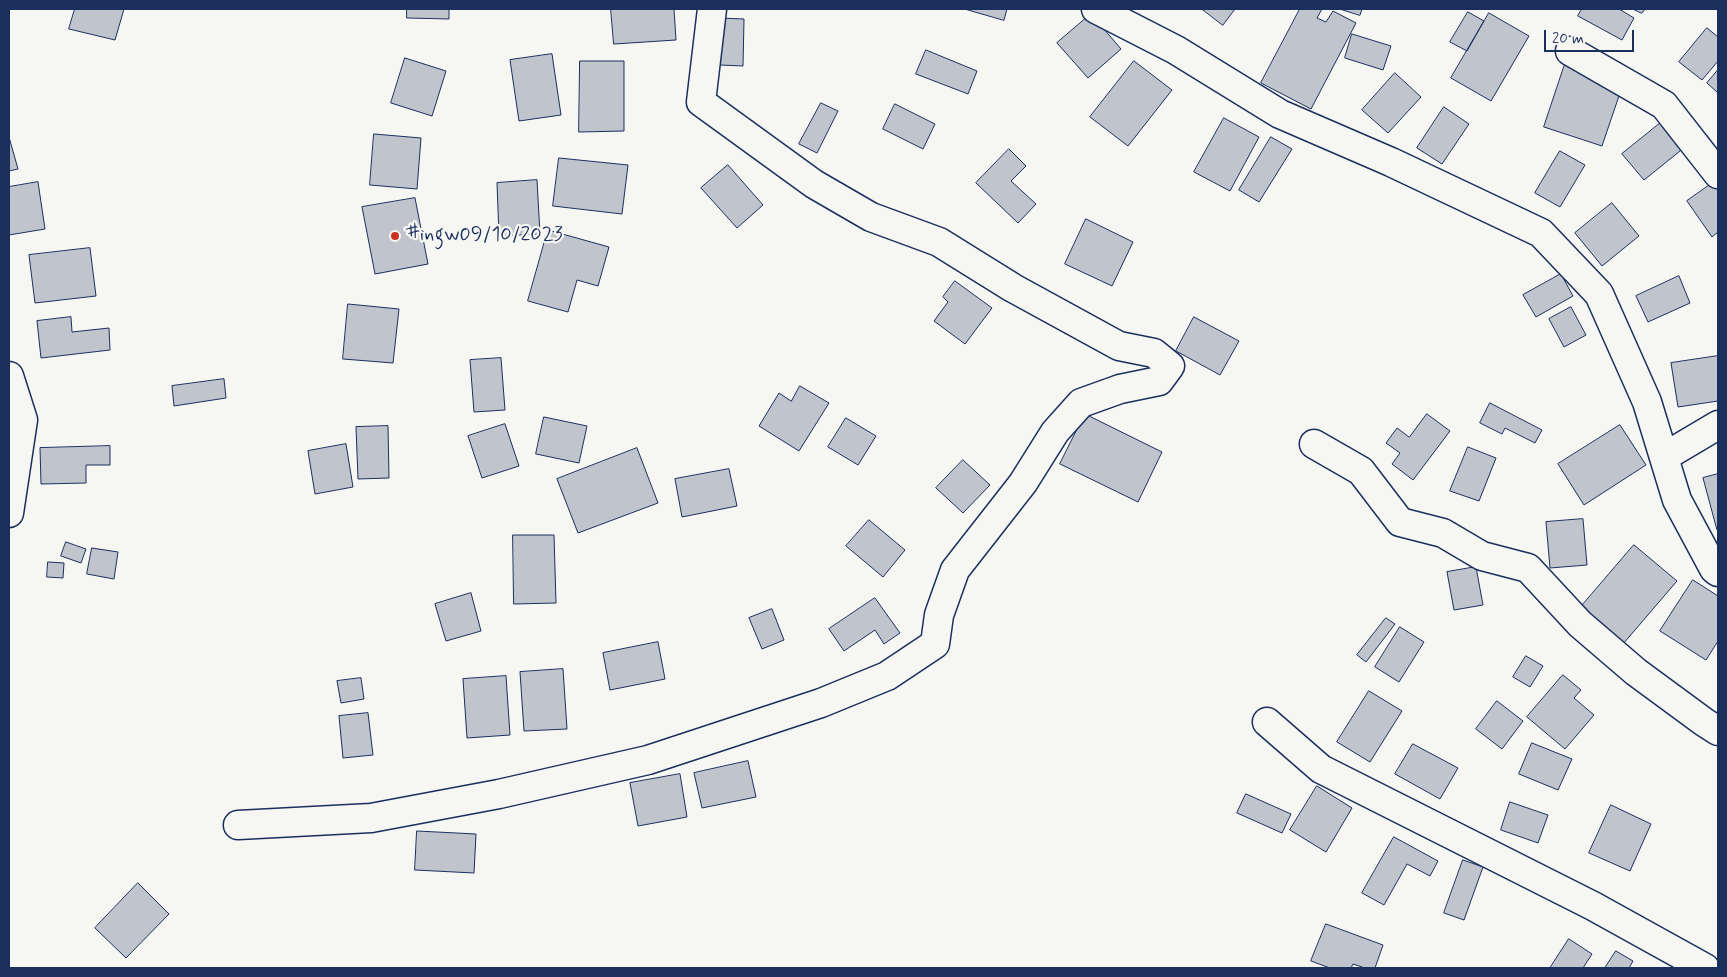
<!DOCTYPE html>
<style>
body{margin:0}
#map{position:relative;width:1727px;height:977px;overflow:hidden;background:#f6f6f2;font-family:Mynerve,sans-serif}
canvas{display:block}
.frame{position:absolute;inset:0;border:10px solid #1b2f5e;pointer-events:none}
.scale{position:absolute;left:1544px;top:30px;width:90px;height:22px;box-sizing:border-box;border:2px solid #1b2f5e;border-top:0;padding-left:6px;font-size:15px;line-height:18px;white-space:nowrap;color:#1b2f5e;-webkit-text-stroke:4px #f6f6f2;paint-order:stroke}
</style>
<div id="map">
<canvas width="1727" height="977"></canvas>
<div class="frame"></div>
<div class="scale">20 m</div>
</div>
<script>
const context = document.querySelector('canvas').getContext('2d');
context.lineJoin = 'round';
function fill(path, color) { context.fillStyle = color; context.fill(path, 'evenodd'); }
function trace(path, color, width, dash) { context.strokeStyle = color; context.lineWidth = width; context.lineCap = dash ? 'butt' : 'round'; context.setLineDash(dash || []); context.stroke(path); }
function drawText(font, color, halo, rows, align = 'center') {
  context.font = font + ' Mynerve,sans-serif'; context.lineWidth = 4.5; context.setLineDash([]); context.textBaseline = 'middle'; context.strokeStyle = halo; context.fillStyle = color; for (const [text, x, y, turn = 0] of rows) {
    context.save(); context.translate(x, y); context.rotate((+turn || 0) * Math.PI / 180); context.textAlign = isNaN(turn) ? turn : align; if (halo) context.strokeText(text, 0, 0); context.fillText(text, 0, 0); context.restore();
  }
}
const building = new Path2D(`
 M75,9H124L115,40L69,29Z
 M407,9H449V19L407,18Z
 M611,9H674L676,40L614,44Z
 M965,9H1007L1004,20Z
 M1202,9H1235L1223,25Z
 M1300,9H1322L1317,18L1326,22L1333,11L1356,23L1311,109L1261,83Z
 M1340,9H1362L1360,15Z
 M1582,9H1619L1634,18L1622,40L1578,16Z
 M1633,9H1645L1642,13Z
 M1468,12L1484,21L1467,51L1450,42Z
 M1489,13L1529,36L1491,101L1451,78Z
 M1091,14L1121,49L1088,78L1057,43Z
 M721,18L744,19L743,66L720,65Z
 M1707,28L1718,37V61L1702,80L1679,62Z
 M1352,34L1391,46L1383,70L1345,58Z
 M926,50L977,71L968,94L916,74Z
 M552,54L561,115L519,121L510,60Z
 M405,58L446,71L432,116L391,103Z
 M580,61H624V131L579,132Z
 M1134,61L1172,90L1128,146L1090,117Z
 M1565,64L1623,84L1602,146L1544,127Z
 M1718,70V93L1707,83Z
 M1395,73L1421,97L1388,133L1362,110Z
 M821,103L838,111L817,153L799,144Z
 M895,104L935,124L923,149L883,129Z
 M1444,107L1469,124L1442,164L1417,148Z
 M1224,118L1259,137L1230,191L1194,172Z
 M1663,121L1685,147L1644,180L1622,154Z
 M374,134L421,138L417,189L370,185Z
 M9,137L18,169L9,171Z
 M1271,137L1292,149L1259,202L1239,190Z
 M1009,149L1026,166L1011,181L1036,204L1018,223L976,183Z
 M1560,151L1585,165L1560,207L1535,193Z
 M559,158L628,165L622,214L553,206Z
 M728,165L763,205L737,228L701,188Z
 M1718,179V232L1712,237L1687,201Z
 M537,180L540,234L499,236L497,183Z
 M38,182L45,229L9,235V187Z
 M415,198L428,264L375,274L362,207Z
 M1612,203L1639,236L1602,266L1575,233Z
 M1086,219L1133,242L1112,286L1065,264Z
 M548,230L609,247L598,286L577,280L568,312L528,301Z
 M90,248L96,296L35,303L29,255Z
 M1561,274L1573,296L1536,317L1523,295Z
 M1679,276L1690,303L1648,322L1636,296Z
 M955,281L992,308L965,344L934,321L948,302L943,297Z
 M348,304L399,309L393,363L343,359Z
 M1571,307L1586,335L1564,347L1549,319Z
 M71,317L72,332L109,328L110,350L41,358L37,321Z
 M1194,317L1239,341L1220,375L1176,351Z
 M1718,356V401L1678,407L1671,363Z
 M501,358L505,410L474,412L470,360Z
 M224,379L226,398L174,406L172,386Z
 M800,386L829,403L799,451L759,426L779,393L791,401Z
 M1490,403L1542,430L1535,443L1505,428L1502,434L1480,423Z
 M1085,414L1162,452L1138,502L1060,464Z
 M1427,414L1450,431L1413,480L1392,464L1400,453L1386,443L1397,428L1409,437Z
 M544,417L587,426L579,463L536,454Z
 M846,418L876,436L858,465L828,447Z
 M505,424L519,466L482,478L468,436Z
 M1620,425L1646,465L1584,505L1558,464Z
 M388,426L389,478L358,479L356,427Z
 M346,444L353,487L315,494L308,451Z
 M110,446V465H86V483L41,484L40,448Z
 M1468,447L1496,458L1479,501L1450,491Z
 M637,448L658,503L578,533L557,479Z
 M963,460L990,485L963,513L936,488Z
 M729,469L737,506L682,517L675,479Z
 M1718,474V530H1717L1703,478Z
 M1583,519L1587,565L1550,568L1546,522Z
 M869,520L905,550L883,577L846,546Z
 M513,535H554L556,603L514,604Z
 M66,542L86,549L81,563L61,556Z
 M1634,545L1677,581L1623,644L1580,608Z
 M92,548L118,552L114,579L87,574Z
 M48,562L64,563L63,578L47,577Z
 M1476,567L1483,605L1454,610L1447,572Z
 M1693,580L1718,596V641L1706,660L1660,631Z
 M471,593L481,631L446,641L435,604Z
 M875,598L900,633L884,644L875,630L844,651L829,629Z
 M772,609L784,640L762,649L749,618Z
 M1386,618L1395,624L1366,662L1357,655Z
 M1400,627L1424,642L1399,682L1375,667Z
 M658,642L665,679L610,690L603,653Z
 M1526,656L1543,666L1530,687L1513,677Z
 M563,669L567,729L524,731L520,672Z
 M1563,675L1581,690L1574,698L1594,715L1565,749L1527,717Z
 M506,676L510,735L467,738L463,679Z
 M361,678L364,699L341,703L337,681Z
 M1369,691L1402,711L1370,762L1337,742Z
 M1497,701L1523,721L1502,749L1476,729Z
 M368,713L373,755L343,758L339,716Z
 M1532,743L1572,759L1558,790L1519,774Z
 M1413,744L1458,768L1440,799L1395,774Z
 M748,761L756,797L702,808L694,773Z
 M680,774L687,817L638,826L630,783Z
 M1317,786L1352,808L1326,852L1290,830Z
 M1246,794L1291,814L1282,833L1237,813Z
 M1510,802L1548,815L1538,843L1501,830Z
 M1611,805L1651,824L1630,871L1589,853Z
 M417,831L476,834L474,873L415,870Z
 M1394,837L1438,861L1430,876L1407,864L1384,905L1362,893Z
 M1463,860L1483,867L1464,920L1444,913Z
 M138,883L169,914L126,958L95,928Z
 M1326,924L1383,945L1375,968H1365L1353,964L1351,968H1330L1311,961Z
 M1569,939L1592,954L1583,968H1550Z
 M1616,951L1633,961L1629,968H1605Z`);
fill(building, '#c0c4cd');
trace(building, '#1b2f5e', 1);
const minor = new Path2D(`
 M1096,9L1176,50L1280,114L1391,162L1541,233L1599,294L1647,402L1677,500L1714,569L1718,572
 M1570,51L1664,105L1718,174
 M9,376L23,420L9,513
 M1314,444L1361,471L1400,522L1443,533L1482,556L1528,568L1580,624L1636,672L1704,722L1718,731
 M1664,457L1718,425
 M1267,722L1321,769L1593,906L1705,968
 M238,825L371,818L499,794L648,760L821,703L887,676L935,644L939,615L955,570L1023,483L1055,432L1081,403L1120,389L1159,381L1170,366L1154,353L1119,346L1013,288L939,242L871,217L814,184L701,102L712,9`);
trace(minor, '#1b2f5e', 31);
trace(minor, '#f6f6f2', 28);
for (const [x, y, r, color] of [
 [395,236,5,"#c8321e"]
]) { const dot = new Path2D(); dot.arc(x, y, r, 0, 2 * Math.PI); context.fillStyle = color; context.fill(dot); trace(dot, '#f6f6f2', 2); }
drawText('20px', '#1b2f5e', '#f6f6f2', [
 ["#ingw09/10/2023",405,236]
], 'left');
</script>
